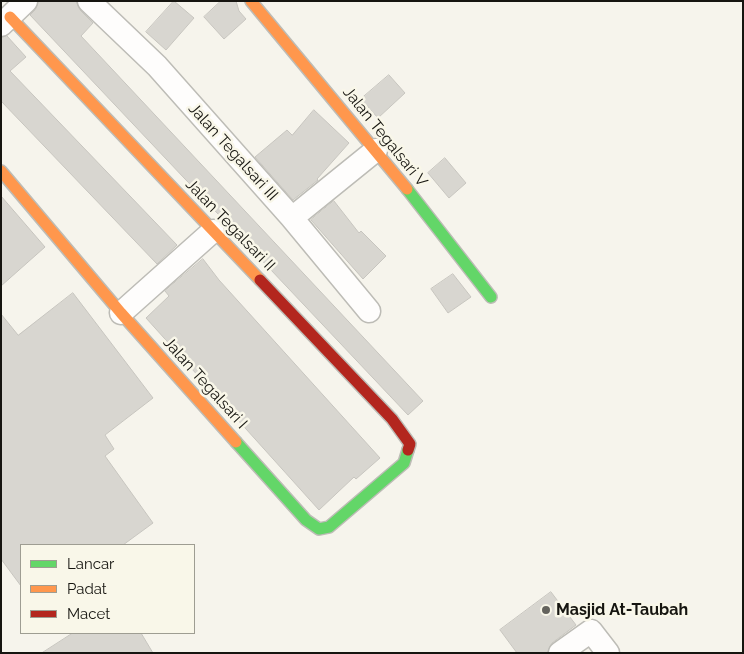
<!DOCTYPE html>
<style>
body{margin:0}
#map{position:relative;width:744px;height:654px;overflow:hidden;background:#f6f4ec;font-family:Raleway,sans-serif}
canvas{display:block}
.frame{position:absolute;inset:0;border:2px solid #161510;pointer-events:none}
.legend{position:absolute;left:20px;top:544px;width:175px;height:90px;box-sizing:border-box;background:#f9f7e9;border:1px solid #9e9d92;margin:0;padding:6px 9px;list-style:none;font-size:15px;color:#161510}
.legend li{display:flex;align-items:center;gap:10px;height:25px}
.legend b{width:25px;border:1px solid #9e9d92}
</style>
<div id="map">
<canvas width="744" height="654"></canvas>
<div class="frame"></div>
<ul class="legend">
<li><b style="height:6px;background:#63d668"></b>Lancar</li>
<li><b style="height:6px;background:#ff974d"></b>Padat</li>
<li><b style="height:6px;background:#b3261e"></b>Macet</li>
</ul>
</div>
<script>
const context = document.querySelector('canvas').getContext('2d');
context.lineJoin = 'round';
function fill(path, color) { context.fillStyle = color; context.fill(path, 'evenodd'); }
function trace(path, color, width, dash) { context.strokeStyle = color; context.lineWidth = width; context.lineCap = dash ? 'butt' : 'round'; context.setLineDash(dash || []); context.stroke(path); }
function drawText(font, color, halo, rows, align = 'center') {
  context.font = font + ' Raleway,sans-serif'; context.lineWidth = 5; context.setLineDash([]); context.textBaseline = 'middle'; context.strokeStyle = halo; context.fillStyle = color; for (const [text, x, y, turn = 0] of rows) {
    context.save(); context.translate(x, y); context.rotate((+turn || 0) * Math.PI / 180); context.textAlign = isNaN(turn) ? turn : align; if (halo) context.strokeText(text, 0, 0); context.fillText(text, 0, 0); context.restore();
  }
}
const building = new Path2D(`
 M39,1H76L80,10L93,23L81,36L423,401L408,415L30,15L35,10Z
 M174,1L194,18L166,50L146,32Z
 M221,1H236L239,11L246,19L224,39L204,17Z
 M7,36L26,57L10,71L177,245L157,264L1,101V38Z
 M389,75L405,93L378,118L361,99Z
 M314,110L349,143L317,179L318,180L293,200L255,157L287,130L292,135Z
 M445,158L466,183L449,198L428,173Z
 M1,196L45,247L1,286Z
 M334,201L359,233L361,231L386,256L363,279L311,220Z
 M203,259L219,280L380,458L356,479L354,477L319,510L146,318L169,296L165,291Z
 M453,274L471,297L448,313L431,289Z
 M73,293L153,398L105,435L114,449L105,456L153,523L123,545H21V586L1,559V314L18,335Z
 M551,592L576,625L552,643L547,653H517L500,630Z
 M73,633H141L153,653H42Z`);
fill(building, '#d8d6d0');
trace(building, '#c7c5bf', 1);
const street = new Path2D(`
 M89,1L157,66L292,218L369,311
 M1,25L26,1
 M292,218L376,150
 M121,313L213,231
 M560,653L591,631L608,653`);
const fast = new Path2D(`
 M407,189L491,297
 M236,442L306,520L319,529L329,527L404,463L408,450`);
const slow = new Path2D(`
 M251,1L407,189
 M10,17L260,280
 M1,171L121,313L236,442`);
const jam = new Path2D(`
 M260,280L392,419L410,444L408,450`);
trace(street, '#bdbcb6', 25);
trace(fast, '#bdbcb6', 14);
trace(slow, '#bdbcb6', 14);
trace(jam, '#bdbcb6', 14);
trace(street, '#fefdfc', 22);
trace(fast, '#63d668', 11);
trace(slow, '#ff974d', 11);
trace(jam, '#b3261e', 11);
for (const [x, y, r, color] of [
 [546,610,5,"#64635d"]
]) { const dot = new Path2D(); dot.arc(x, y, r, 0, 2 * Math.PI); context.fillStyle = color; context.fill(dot); trace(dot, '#f9f7e9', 2); }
drawText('16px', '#161510', '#f9f7e9', [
 ["Jalan Tegalsari V",385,137,51],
 ["Jalan Tegalsari III",233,152,48],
 ["Jalan Tegalsari II",230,225,46],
 ["Jalan Tegalsari I",205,383,48]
]);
drawText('bold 16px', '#161510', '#f9f7e9', [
 ["Masjid At-Taubah",556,610]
], 'left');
</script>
